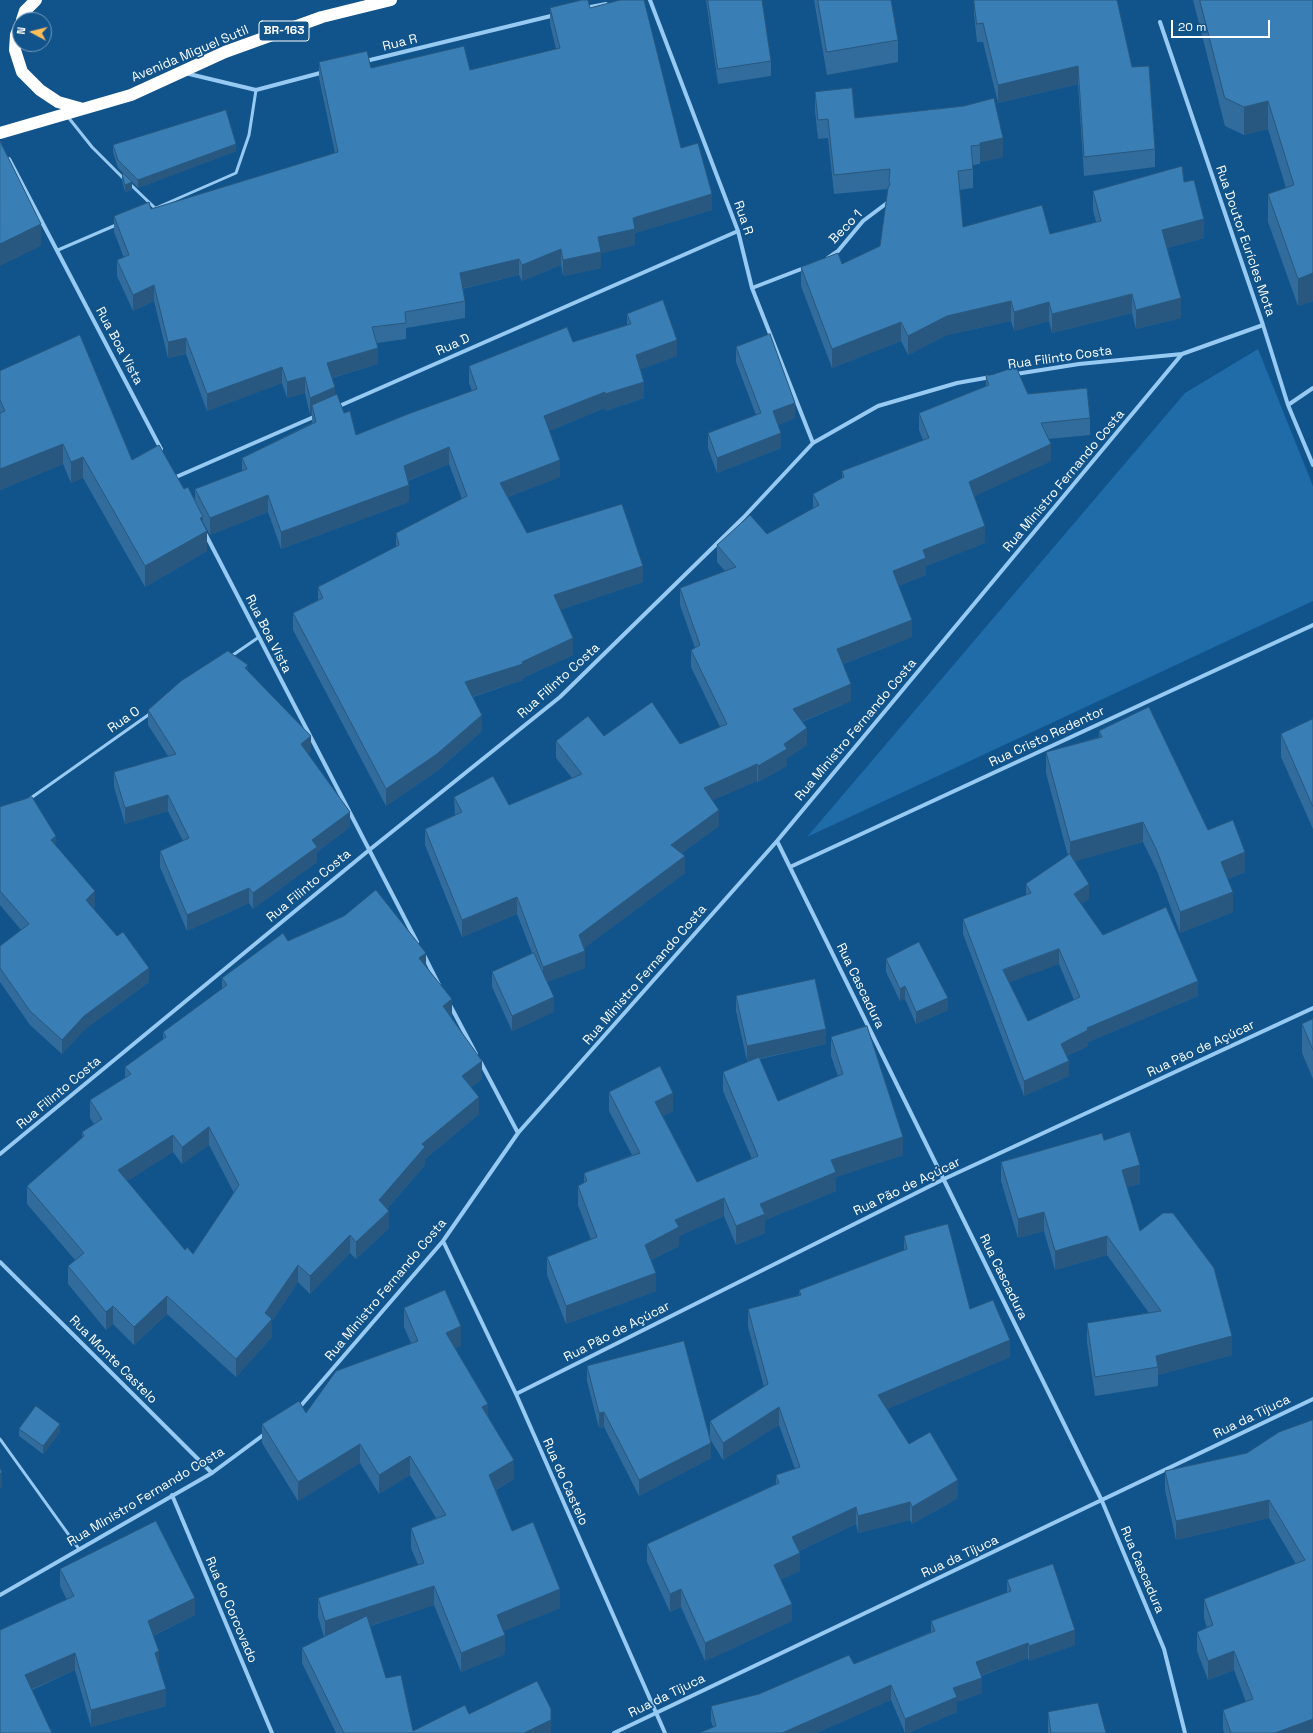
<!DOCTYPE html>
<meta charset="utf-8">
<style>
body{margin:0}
#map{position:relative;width:1313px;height:1733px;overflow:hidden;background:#11538b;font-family:"Space Grotesk",sans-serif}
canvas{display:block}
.north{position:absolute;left:12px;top:12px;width:40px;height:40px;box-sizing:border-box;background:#11538b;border:1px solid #7098b9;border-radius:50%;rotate:277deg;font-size:11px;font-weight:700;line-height:16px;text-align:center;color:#fff}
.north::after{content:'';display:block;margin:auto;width:14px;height:18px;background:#ffbd58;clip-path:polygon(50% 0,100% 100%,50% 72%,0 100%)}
.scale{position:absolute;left:1171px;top:20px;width:99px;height:18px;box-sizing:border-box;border:2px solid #fff;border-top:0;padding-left:5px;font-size:12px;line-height:14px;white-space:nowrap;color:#fff;-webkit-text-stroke:3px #11538b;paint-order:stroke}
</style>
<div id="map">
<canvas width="1313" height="1733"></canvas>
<div class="north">N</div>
<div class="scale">20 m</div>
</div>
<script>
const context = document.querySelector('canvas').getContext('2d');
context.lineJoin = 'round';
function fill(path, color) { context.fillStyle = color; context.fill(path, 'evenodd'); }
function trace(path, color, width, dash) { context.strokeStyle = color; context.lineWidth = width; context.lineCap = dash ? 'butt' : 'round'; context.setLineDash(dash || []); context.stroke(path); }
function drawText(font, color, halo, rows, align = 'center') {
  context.font = font + ' "Space Grotesk",sans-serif'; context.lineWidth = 3.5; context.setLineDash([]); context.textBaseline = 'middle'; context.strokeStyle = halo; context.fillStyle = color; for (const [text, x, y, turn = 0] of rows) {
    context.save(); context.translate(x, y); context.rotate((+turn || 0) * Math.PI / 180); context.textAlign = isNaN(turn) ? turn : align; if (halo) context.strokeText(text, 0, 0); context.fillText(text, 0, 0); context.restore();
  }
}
fill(new Path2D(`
 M1258,349L1313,486V601L807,837L1185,393Z`), '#1f6ca9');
trace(new Path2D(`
 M68,117L92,147L123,178
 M130,184L155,208
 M156,208L236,173L249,135L256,90
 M58,250L116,225
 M230,657L259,637
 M28,800L151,713
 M0,1439L79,1549`), '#97caf2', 3);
trace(new Path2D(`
 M650,0L738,231L752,288L813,443
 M585,8L606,4
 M1160,22L1263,325L1288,405L1313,465
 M366,61L555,15
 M185,73L256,90L324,72
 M9,159L161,449
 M828,258L838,251L863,221L887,203
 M752,288L804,268
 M1016,374L1079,364L1182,354
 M1288,405L1313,388
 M337,407L738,231
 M176,477L316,416
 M206,535L417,942
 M777,841L1102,1501L1164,1649L1185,1733
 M790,867L1313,625
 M424,955L439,985
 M450,1005L476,1054
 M480,1061L518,1133
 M0,1154L368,851L560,697L743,518L813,443L878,406L957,383L991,377
 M443,1241L516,1394L665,1733
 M0,1262L212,1473
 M516,1394L944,1179L1313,1008
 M298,1409L443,1241L518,1133L777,841L1182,354L1263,325
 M172,1495L272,1733
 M0,1595L212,1473L266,1433
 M614,1733L1313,1399`), '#97caf2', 4);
trace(new Path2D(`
 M22,20L25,11L36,0
 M20,25L16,35L15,50L22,72L40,90L58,102L83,109
 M0,133L131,95L225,52L322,17L391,0`), '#fff', 12);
fill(new Path2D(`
 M706,0H762L771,61V76L718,84Z
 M814,0H891L898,40V62L827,75Z
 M974,0H1117L1132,67L1155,149V167L1084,176L1078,84L998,103L983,42H977L974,15Z
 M1193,0H1313V301L1298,306L1268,222V194L1286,188L1268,129L1244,135L1225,126Z
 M550,8H590L681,148L712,210L635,233V245L601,253V268L563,276L561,265L522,281L519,275L462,289L465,301V318L406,328V339L377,343L378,364L332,378L335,395L344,413L356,435L472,391L469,383V366L573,342L627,325V314L677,356L641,369L644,398L605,411V408L549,431L560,477L508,497L527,533L643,582L560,610L573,655L523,678V680L473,697L482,731L437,771L386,806L293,630V613L318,600V587L396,547V533L462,499L449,464L408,481L409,502L281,549L268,512L210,535L203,522L207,551L145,587L83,478L71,483L63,464L0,490V371L132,460L184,489L195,500V489L242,471V458L312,423V414L310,415L305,393L287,398L282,383L207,411L186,354L168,358L154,301L133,311L117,276V260L124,258L114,232V216L151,209L335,153L319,78V62L371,68L470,70L556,49L550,24Z
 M815,92L855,118L964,106L1003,157L980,162V164L973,165V188L959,190L963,227L1050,234L1096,222L1093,210V191L1184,182L1204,238L1167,248L1181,318L1136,329L1132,313L1052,333L1049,321L1014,331L1011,321L947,335L908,355L901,341L832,368L801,286V267L842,264L880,246L888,189L834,194L828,138L818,139L815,111Z
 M113,145L236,151L138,188L118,168L113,152Z
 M122,172L132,190L125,192L122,180Z
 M736,347L795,418L778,425L781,448L717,473L708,448V433L756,415L736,362Z
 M986,377L1090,418V435L1048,439L1051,461L974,496L985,543L926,566V575L898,586L912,637L843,664L851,701L802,722L807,745L787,758V766L758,782L757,781L713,800L719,826L682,853L685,873L584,948L585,968L547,982L554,1012L512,1031L492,987V972L532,953L517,914L462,937L425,845V829L455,815L454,797L509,805L572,778L556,758V741L604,736L680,744L720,727L691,667V650L695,648L680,605V588L725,571L717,562V545L767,534L813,509V494L842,478V471L923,440L919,430V413L986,386Z
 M248,671L311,751L308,754L350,827L317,852V862L253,909L249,903L187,931L160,867V851L183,841L168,811L125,824L114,787V772L168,756L148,725V710Z
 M1313,719V829L1281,757V734Z
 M1099,731L1208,830L1245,872L1228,879L1233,912L1180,933L1157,871L1143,842L1075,861L1089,899L1081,904L1103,935L1198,996L1088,1042V1046L1067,1056L1069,1076L1024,1096L963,934V919L1026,896V884L1068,856L1046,773V752L1099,737ZM1059,964L1074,1000L1028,1021L1009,982Z
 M0,807L56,846L95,905L93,908L149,982L84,1030L62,1054L30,1025L0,982V946L21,930L0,905Z
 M288,941L426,967L452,1017L451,1018L482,1079L471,1087L479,1114L425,1159V1165L387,1209L389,1228L356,1259L350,1253L310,1294L298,1282L272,1321V1337L236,1377L167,1314L134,1345L113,1324L106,1330L68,1284V1266L75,1260L27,1204V1186L82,1138V1132L94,1124L90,1118V1100L125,1078V1067L163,1040V1032L222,989V978ZM209,1145L234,1193L193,1254L185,1250L127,1181L173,1152L182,1164Z
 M886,959L948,1010L916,1024L905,999L900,1001L886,972Z
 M736,996L826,1044L760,1059L778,1101L838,1076L831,1056V1037L903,1155L836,1177V1191L765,1220V1233L736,1245L724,1216L679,1236V1246L651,1260L656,1291L566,1324L547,1275V1257L591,1240L578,1205V1186L584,1183V1173L632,1155L609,1111V1092L673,1111L663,1116L697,1182L752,1159L723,1091V1072L750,1061H747L736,1011Z
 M1313,1019V1079L1302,1053V1024Z
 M1104,1140L1140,1184L1127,1187L1140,1231L1232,1355L1158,1375V1386L1095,1396L1087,1342V1323L1149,1313L1107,1255L1055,1270L1044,1231L1018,1238L1001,1181V1162Z
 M904,1236L970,1309L1010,1357L887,1409L909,1444L958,1498L912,1524L910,1520L858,1533L856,1524L799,1551L800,1571L781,1579L792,1621L705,1661L681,1607L670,1612L647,1562V1544L776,1484V1475L795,1469L779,1425L723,1460L710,1439V1421L764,1387L748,1327V1309L799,1295V1290L904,1250Z
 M404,1308L461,1346L455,1348L488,1416L514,1479L496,1490L512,1531L560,1608L503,1631L505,1654L461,1672L434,1605L370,1626L386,1678L413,1731L469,1714L551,1733H336L302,1663V1648L324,1637L318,1617V1598L418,1565L411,1548V1528L436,1518L410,1475L379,1494L360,1463L298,1501L262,1443V1424L306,1413L411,1343L404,1327Z
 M587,1366L711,1458L639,1496L604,1427L599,1428L587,1381Z
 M1313,1420V1733H1224L1223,1729V1710L1246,1702L1234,1670L1208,1680L1197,1651V1632L1207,1628L1204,1618V1599L1296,1564L1269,1518L1176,1540L1165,1490V1471L1247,1453Z
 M19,1429L60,1432L43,1454L19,1436Z
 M60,1569L195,1615L153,1636L166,1706L91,1727L75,1670L32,1690L0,1733L67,1600L60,1586Z
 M1007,1580L1075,1645L1029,1661L1028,1658L981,1676L982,1693L957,1702V1712L908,1733H905L891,1700L816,1733H699L713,1727L711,1721V1706L759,1694L854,1664L931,1632V1621L1007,1593Z
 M1048,1712L1106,1733H1048Z`), '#316c9c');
fill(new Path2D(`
 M1078,66V84L998,103V85Z
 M1268,101V129L1244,135V107Z
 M1003,138V157L980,162V143Z
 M236,144V151L138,188V180Z
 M132,182V190L125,192V185Z
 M712,194V210L635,233V245L601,253V268L563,276V260L598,237L633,218Z
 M1204,219V238L1162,249V230Z
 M41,224V246L0,266V244Z
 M561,249V265L522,281V265Z
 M519,259V275L460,289V273Z
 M1313,273V301L1298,306V279Z
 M154,285V301L133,311V295Z
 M1132,294V313L1052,333V314Z
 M1181,298V318L1136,329V310Z
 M1011,301V321L947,335L908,355V336L947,316Z
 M1049,302V321L1014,331V312Z
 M901,322V341L832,368V349Z
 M186,338V354L168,358V342Z
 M677,340V356L636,371V355Z
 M378,348V364L327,379V363Z
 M282,367V383L207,411V394Z
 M305,377V393L287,398V382Z
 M644,382V398L605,411V394Z
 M335,387V404L312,405V414L310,415V398Z
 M605,392V408L544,433V416Z
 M795,403V418L773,427V411Z
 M781,433V448L717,473V458Z
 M63,444V464L0,490V469Z
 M1051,444V461L969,499V482Z
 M449,447V464L404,482V466Z
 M83,457V478L71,483V462Z
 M560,460V477L500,500V483Z
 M409,485V502L281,549V532Z
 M268,495V512L210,535V518Z
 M203,517V533L207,531V551L145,587V566L200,518Z
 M985,526V543L926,566V575L893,588V571L923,550Z
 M643,566V582L554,612V595Z
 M912,620V637L837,666V649Z
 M573,638V655L523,678V680L465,699V682L522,662Z
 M248,665V680L245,668Z
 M851,684V701L793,725V709Z
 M482,715V731L437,771L386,806V789Z
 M807,728V745L787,758V766L758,782V766L784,744Z
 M311,736V751L301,760V744Z
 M757,764V781L704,804V788Z
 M168,795V811L125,824V808Z
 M719,810V826L671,861V845Z
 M350,812V827L317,852V862L253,909V893L312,840Z
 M1143,822V842L1070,863V842Z
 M56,836V850L51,840Z
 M1245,852V872L1221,882V862Z
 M685,856V873L579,952V935Z
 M1089,884V899L1074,909V894Z
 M249,888V903L187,931V915Z
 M95,891V905L86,914V900Z
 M1233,892V912L1180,933V912Z
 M517,897V914L462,937V920Z
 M1059,949V964L1003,985V970Z
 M585,951V968L543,984V967Z
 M426,953V970L419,958Z
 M149,968V982L84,1030L62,1054V1040L84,1016Z
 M1198,981V996L1088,1042V1046L1061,1059V1044L1087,1028Z
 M905,986V999L900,1001V989Z
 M554,997V1012L512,1031V1016Z
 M948,998V1010L916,1024V1012Z
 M452,999V1017L443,1024V1006Z
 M826,1029V1044L747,1061V1046Z
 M482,1061V1079L462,1093V1076Z
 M1069,1061V1076L1024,1096V1081Z
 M673,1093V1111L655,1120V1102Z
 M479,1097V1114L425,1159V1165L379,1218V1200L422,1144Z
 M209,1127V1145L182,1164V1147Z
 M173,1135V1152L118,1187V1170Z
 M903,1137V1155L836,1177V1191L765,1220V1233L736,1245V1226L760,1204L831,1160Z
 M1140,1165V1184L1122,1189V1170Z
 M724,1198V1216L679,1236V1246L645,1263V1245L675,1220Z
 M389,1211V1228L356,1259V1242Z
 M1044,1212V1231L1018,1238V1219Z
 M350,1235V1253L310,1294V1276Z
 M1107,1236V1255L1055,1270V1251Z
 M298,1265V1282L272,1321V1337L236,1377V1359L265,1313Z
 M656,1273V1291L566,1324V1306Z
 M167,1296V1314L134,1345V1327Z
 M113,1306V1324L106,1330V1312Z
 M461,1326V1346L446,1352V1333Z
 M1232,1336V1355L1158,1375V1367L1156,1356Z
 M1010,1340V1357L878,1413V1395Z
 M488,1404V1423L482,1407Z
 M779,1407V1425L723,1460V1443Z
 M604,1412V1427L599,1428V1413Z
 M60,1424V1432L43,1454V1446Z
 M711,1443V1458L639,1496V1480Z
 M360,1444V1463L298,1501V1482Z
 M410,1456V1475L379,1494V1475Z
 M514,1460V1479L489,1494V1475Z
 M2,1472V1488L0,1489V1474Z
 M958,1480V1498L912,1524V1507Z
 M1269,1500V1518L1176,1540V1521Z
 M910,1502V1520L858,1533V1516Z
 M856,1507V1524L792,1554V1537Z
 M800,1553V1571L774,1583V1565Z
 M434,1586V1605L325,1640V1621Z
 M560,1589V1608L497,1634V1615Z
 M681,1589V1607L670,1612V1594Z
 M195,1598V1615L148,1638V1621Z
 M792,1604V1621L705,1661V1643Z
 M1075,1630V1645L1029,1661V1646Z
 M505,1635V1654L461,1672V1653Z
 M1028,1643V1658L976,1677V1662Z
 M159,1651V1668L155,1653Z
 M1234,1651V1670L1208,1680V1661Z
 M75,1653V1670L25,1692V1675Z
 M982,1678V1693L957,1702V1712L908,1733H905V1719L953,1688Z
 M891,1685V1700L816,1733H782Z
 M166,1689V1706L91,1727V1710Z
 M1313,1719V1733H1275Z
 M551,1720V1733H524Z`), '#28587f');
const building = new Path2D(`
 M582,0H588L590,8L620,0H644L681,148L698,143L712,194L633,218L635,229L598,237L601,252L563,260L561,249L522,265L519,259L460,273L465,301L405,312L406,323L372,327L378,348L327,363L335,387L310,398L305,377L287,382L282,367L207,394L186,338L168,342L154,285L133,295L117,260L129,255L114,216L149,202L151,209L338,152L319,62L367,51L371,68L464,46L470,70L560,48L550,8Z
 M708,0H762L771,61L718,69Z
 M818,0H891L898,40L827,52Z
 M974,0H1117L1132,67L1149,66L1155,149L1084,157L1078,66L998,85L983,23L977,24Z
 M1200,0H1313V273L1298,279L1268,194L1294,185L1268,101L1244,107L1225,98Z
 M852,88L855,118L964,106L994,98L1003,138L980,143V145L971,146L973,169L958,171L963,227L1042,205L1050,234L1101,221L1093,191L1182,166L1184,182L1194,180L1204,219L1162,230L1181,298L1136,310L1132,294L1052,314L1049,302L1014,312L1011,301L947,316L908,336L901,322L832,349L801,267L838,253L842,264L880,246L888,188L890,184L889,181L890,169L834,175L828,119L818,120L815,92Z
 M226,110L236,144L138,180L118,160L113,145Z
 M0,141L41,224L0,244Z
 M122,172L132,182L125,185Z
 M663,300L677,340L636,355L644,382L605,394V392L544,416L560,460L500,483L527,533L622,504L643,566L554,595L573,638L522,662L523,664L465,682L482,715L437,754L386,789L293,613L323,598L318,587L399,545L396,533L467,496L449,447L404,466L409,485L281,532L268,495L210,518L195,489L247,469L242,458L316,422L312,405L337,394L344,413L350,411L356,435L408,414L477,389L469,366L567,327L573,342L631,324L627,314Z
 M770,334L795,403L773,411L781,433L717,458L708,433L761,413L736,347Z
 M80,335L132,460L159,445L184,489L188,487L203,517L200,518L207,531L145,566L83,457L71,462L63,444L0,469V413L5,411L0,400V371Z
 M1016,367L1028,394L1087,388L1090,418L1041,423L1051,444L969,482L985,526L923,550L926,558L893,571L912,620L837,649L851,684L793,709L807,728L784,744L787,749L758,766L757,764L704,788L719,810L671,845L685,856L579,935L585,951L543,967L517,897L462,920L425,829L462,812L454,797L493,776L509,805L582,774L556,741L588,716L604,736L652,702L680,744L727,724L691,650L700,645L680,588L736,567L717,545L750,515L767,534L819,505L813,494L844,477L842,471L929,438L919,413L989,385L986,377Z
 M228,651L248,665L245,668L311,736L301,744L350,812L312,840L317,847L253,893L249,888L187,915L160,851L189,838L168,795L125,808L114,772L176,754L148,710L181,681Z
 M1149,707L1208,830L1233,820L1245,852L1221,862L1233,892L1180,912L1157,851L1143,822L1070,842L1046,752L1102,737L1099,731Z
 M1313,719V807L1281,734Z
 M32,797L56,836L51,840L95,891L86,900L117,936L123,932L149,968L84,1016L62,1040L30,1011L0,968V946L29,924L0,891V807Z
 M1070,854L1089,884L1074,894L1103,935L1166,907L1198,981L1087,1028L1088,1030L1061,1044L1069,1061L1024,1081L963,919L1031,893L1026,884ZM1059,949L1080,997L1028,1021L1003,970Z
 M376,890L426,953L419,958L452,999L443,1006L482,1061L462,1076L479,1097L422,1144L425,1147L379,1200L389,1211L356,1242L350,1235L310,1276L298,1265L265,1313L272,1319L236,1359L167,1296L134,1327L113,1306L106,1312L68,1266L84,1253L27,1186L84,1136L82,1132L102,1119L90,1100L131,1074L125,1067L166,1037L163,1032L227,985L222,978L283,933L288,941L344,916ZM209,1127L239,1185L193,1254L187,1247L185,1250L118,1170L173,1135L182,1147Z
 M919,942L948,998L916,1012L905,986L900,989L886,959Z
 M534,953L554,997L512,1016L492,972Z
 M815,979L826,1029L747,1046L736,996Z
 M1313,1019V1050L1302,1024Z
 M867,1026L903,1137L831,1160L836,1172L760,1204L765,1214L736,1226L724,1198L675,1220L679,1227L645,1245L656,1273L566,1306L547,1257L597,1237L578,1186L587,1181L584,1173L640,1153L609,1092L660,1066L673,1093L655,1102L697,1182L758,1156L723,1072L759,1057L778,1101L843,1074L831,1037Z
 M1130,1132L1140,1165L1122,1170L1140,1231L1163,1213H1173L1214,1268L1232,1336L1156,1356L1158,1367L1095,1377L1087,1323L1161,1311L1107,1236L1055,1251L1044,1212L1018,1219L1001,1162L1102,1133L1104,1140Z
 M948,1224L970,1309L993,1300L1010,1340L878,1395L909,1444L930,1432L958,1480L912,1507L910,1502L858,1516L856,1507L792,1537L800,1553L774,1565L792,1604L705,1643L681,1589L670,1594L647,1544L779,1483L776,1475L800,1467L779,1407L723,1443L710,1421L768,1384L748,1309L801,1295L799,1290L907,1249L904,1236Z
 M445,1290L461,1326L446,1333L488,1404L482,1407L514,1460L489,1475L512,1531L533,1522L560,1589L497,1615L505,1635L461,1653L434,1586L325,1621L318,1598L424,1563L411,1528L446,1515L410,1456L379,1475L360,1444L298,1482L262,1424L299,1401L306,1413L336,1371L418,1341L404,1308Z
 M684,1341L711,1443L639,1480L604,1412L599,1413L587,1366Z
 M36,1406L60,1424L43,1446L19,1429Z
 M1313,1420V1719L1275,1733H1231L1223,1710L1253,1699L1234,1651L1208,1661L1197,1632L1213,1625L1204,1599L1305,1560L1269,1500L1176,1521L1165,1471L1247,1453L1279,1432Z
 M0,1468L2,1472L0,1474Z
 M156,1521L195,1598L148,1621L159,1651L155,1653L166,1689L91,1710L75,1653L25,1675L52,1733H0V1630L74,1596L60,1569Z
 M1053,1564L1075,1630L1029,1646L1028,1643L976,1662L982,1678L953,1688L957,1697L905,1719L891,1685L782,1733H699L716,1726L711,1706L759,1694L849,1655L854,1664L935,1631L931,1621L1011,1591L1007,1580Z
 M367,1616L386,1678L401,1675L413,1731L465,1705L469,1714L537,1681L551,1709V1720L524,1733H344L302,1648Z
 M1098,1703L1106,1733H1051L1048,1712Z`);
fill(building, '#397eb5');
trace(building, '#28587f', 1);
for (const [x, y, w] of [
 [284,31,50]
]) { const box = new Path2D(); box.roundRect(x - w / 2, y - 10, w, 20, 3); context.fillStyle = '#11538b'; context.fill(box); trace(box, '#fff', 1); }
drawText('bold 12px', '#fff', null, [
 ["BR-163",284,31]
]);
drawText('13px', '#fff', '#11538b', [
 ["Rua R",400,43,-14],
 ["Avenida Miguel Sutil",190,54,-23],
 ["Rua R",743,218,71],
 ["Beco 1",846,227,-46],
 ["Rua Doutor Eurícles Mota",1245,241,71],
 ["Rua D",453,345,-24],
 ["Rua Boa Vista",119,346,62],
 ["Rua Filinto Costa",1060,358,-8],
 ["Rua Ministro Fernando Costa",1064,481,-50],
 ["Rua Boa Vista",268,634,63],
 ["Rua Filinto Costa",559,681,-42],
 ["Rua O",124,720,-35],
 ["Rua Ministro Fernando Costa",856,730,-50],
 ["Rua Cristo Redentor",1047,737,-25],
 ["Rua Filinto Costa",309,886,-40],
 ["Rua Ministro Fernando Costa",645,975,-49],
 ["Rua Cascadura",860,986,64],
 ["Rua Pão de Açúcar",1201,1049,-25],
 ["Rua Filinto Costa",59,1093,-40],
 ["Rua Pão de Açúcar",907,1187,-26],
 ["Rua Cascadura",1003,1277,64],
 ["Rua Ministro Fernando Costa",386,1290,-50],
 ["Rua Pão de Açúcar",617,1332,-27],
 ["Rua Monte Castelo",113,1360,45],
 ["Rua da Tijuca",1252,1417,-26],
 ["Rua do Castelo",565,1482,66],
 ["Rua Ministro Fernando Costa",146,1497,-31],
 ["Rua da Tijuca",960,1557,-25],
 ["Rua Cascadura",1142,1570,67],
 ["Rua do Corcovado",231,1610,67],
 ["Rua da Tijuca",667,1696,-26]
]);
</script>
